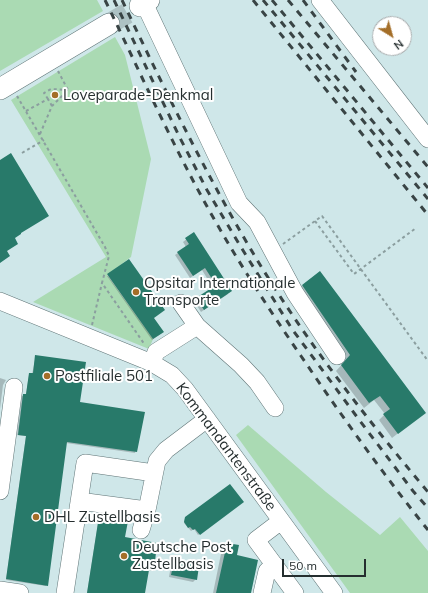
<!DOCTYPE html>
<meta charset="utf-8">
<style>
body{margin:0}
#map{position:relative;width:428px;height:593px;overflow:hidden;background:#cfe7e9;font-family:Mulish,sans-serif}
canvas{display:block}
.north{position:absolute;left:372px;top:16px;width:40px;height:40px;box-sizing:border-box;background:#fff;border:1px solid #a8abac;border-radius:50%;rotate:143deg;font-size:11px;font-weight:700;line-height:16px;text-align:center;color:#252e2f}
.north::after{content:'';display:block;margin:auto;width:14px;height:18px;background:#a46e28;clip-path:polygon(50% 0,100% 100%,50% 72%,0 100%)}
.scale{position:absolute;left:282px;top:559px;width:84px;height:18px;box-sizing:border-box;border:2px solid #252e2f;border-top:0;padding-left:5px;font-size:12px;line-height:14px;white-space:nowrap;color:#252e2f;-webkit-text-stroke:3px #fff;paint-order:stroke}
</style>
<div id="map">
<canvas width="428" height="593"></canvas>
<div class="north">N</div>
<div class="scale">50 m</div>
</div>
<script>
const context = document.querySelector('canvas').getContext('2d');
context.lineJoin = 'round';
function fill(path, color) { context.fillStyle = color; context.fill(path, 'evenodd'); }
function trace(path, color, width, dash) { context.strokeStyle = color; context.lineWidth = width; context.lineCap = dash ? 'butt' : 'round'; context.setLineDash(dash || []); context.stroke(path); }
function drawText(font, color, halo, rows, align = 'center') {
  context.font = font + ' Mulish,sans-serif'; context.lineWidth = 4; context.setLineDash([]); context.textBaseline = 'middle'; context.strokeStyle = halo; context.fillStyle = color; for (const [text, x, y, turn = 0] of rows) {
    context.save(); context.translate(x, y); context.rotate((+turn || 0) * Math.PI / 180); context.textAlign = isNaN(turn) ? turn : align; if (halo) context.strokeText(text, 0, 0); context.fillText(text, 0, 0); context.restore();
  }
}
fill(new Path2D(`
 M0,0H97L103,11L0,71Z
 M115,37L125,55L151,159L131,257L107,275L153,339L149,349L33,302L106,257L11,100Z
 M248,425L326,492L380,535L400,517L428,551V593H350L236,435Z`), '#aadab3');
fill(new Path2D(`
 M193,234L228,294L201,312L194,301L213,288L202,270L190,278L175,255L186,247L183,242Z
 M108,275L153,318L162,333L152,340L107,276Z
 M302,285L424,413L392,438L379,420L385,414L374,400L364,408L336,371L345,361L297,291Z
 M36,356L79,403L144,413L135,453L66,443L46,586L6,580L26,436L17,435L22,396L26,395L29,375L32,374Z
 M0,378L6,380L3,385L0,409Z
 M241,503L198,535L194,529L191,531L184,523L185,518Z
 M99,517L124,538L153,570L148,571L144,593H87Z
 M228,544L236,556L249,593H213L222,549Z
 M174,562L196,579L193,582L169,577L171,565Z`), '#0003');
fill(new Path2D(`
 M11,153L49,216L21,233V234L15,238L18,244L7,251L10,256L0,263V160Z
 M194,232L232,291L204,310L196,298L216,285L205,268L193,276L177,252L189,244L185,238Z
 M129,259L165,310L154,318L164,332L153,339L107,274Z
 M320,271L426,413L398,434L383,414L390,409L380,396L369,403L341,365L350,355L302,285Z
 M35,355L86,362L80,402L145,412L137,452L67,442L48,586L6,579L26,436L18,435L23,394H26L29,373H33Z
 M230,484L244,502L200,535L195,529L193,530L190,527L188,528L184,522L185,517Z
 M99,516L128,521L125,537L157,543L154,571L149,570L145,593H87Z
 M227,543L239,545L237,555L258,560L251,593H216Z
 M174,561L199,566L197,580L171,575Z`), '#287a6a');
trace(new Path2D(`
 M109,24L140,6`), '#adc2c4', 21, [21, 10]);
const minor = new Path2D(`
 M320,0L428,139
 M144,3L239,203L257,222L295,293L337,356
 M0,301L152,363L172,375L185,389L334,593
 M181,303L197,326
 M152,363L156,352L197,326L241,365L257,382L275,408
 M0,491L14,387
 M79,501L147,510
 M281,521L256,540L295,593
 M141,530L147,510L157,461L166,450L207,419
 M0,590L20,593
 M65,593L85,463L154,473
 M262,593L267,571L275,565`);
const major = new Path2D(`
 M140,6L149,0
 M0,89L109,24`);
trace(minor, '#5f7476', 18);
trace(major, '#5f7476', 22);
trace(new Path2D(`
 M58,71L68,90
 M17,96L105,247L109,256L102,283L145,345
 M48,99L44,93L51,89L68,90
 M26,111L48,99L52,106
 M40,134L52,106L68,90
 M22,153L44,140
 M315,221L354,274L416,228
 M283,244L322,216L428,361
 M92,325L102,283`), '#8b9e9f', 2, [3, 3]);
trace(minor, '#fff', 17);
trace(major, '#fff', 21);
trace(new Path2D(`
 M105,0C139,70 171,142 209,210C237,260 268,308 301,356C341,415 383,474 428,530
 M114,0L180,138L207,190L239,244L292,329L360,421L413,491L428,508
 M122,0C163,86 204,171 253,253C303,337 365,417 428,492
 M253,0L428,215
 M263,0L428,199
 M272,0L428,188
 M288,0L428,167
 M303,0L356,72`), '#394445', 3, [7, 7]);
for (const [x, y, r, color] of [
 [55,95,4,"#a46e28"],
 [136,292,4,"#a46e28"],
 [47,376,4,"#a46e28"],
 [36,517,4,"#a46e28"],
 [124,556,4,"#a46e28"]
]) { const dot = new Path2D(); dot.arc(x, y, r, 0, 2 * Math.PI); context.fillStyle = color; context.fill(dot); trace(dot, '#fff', 1.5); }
drawText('15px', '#252e2f', '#fff', [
 ["Loveparade-Denkmal",63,95],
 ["Opsitar Internationale",144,283],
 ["Transporte",144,300],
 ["Postfiliale 501",55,376],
 ["DHL Zustellbasis",44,517],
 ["Deutsche Post",132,547],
 ["Zustellbasis",132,564]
], 'left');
drawText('15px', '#252e2f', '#fff', [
 ["Kommandantenstraße",226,447,53]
]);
</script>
